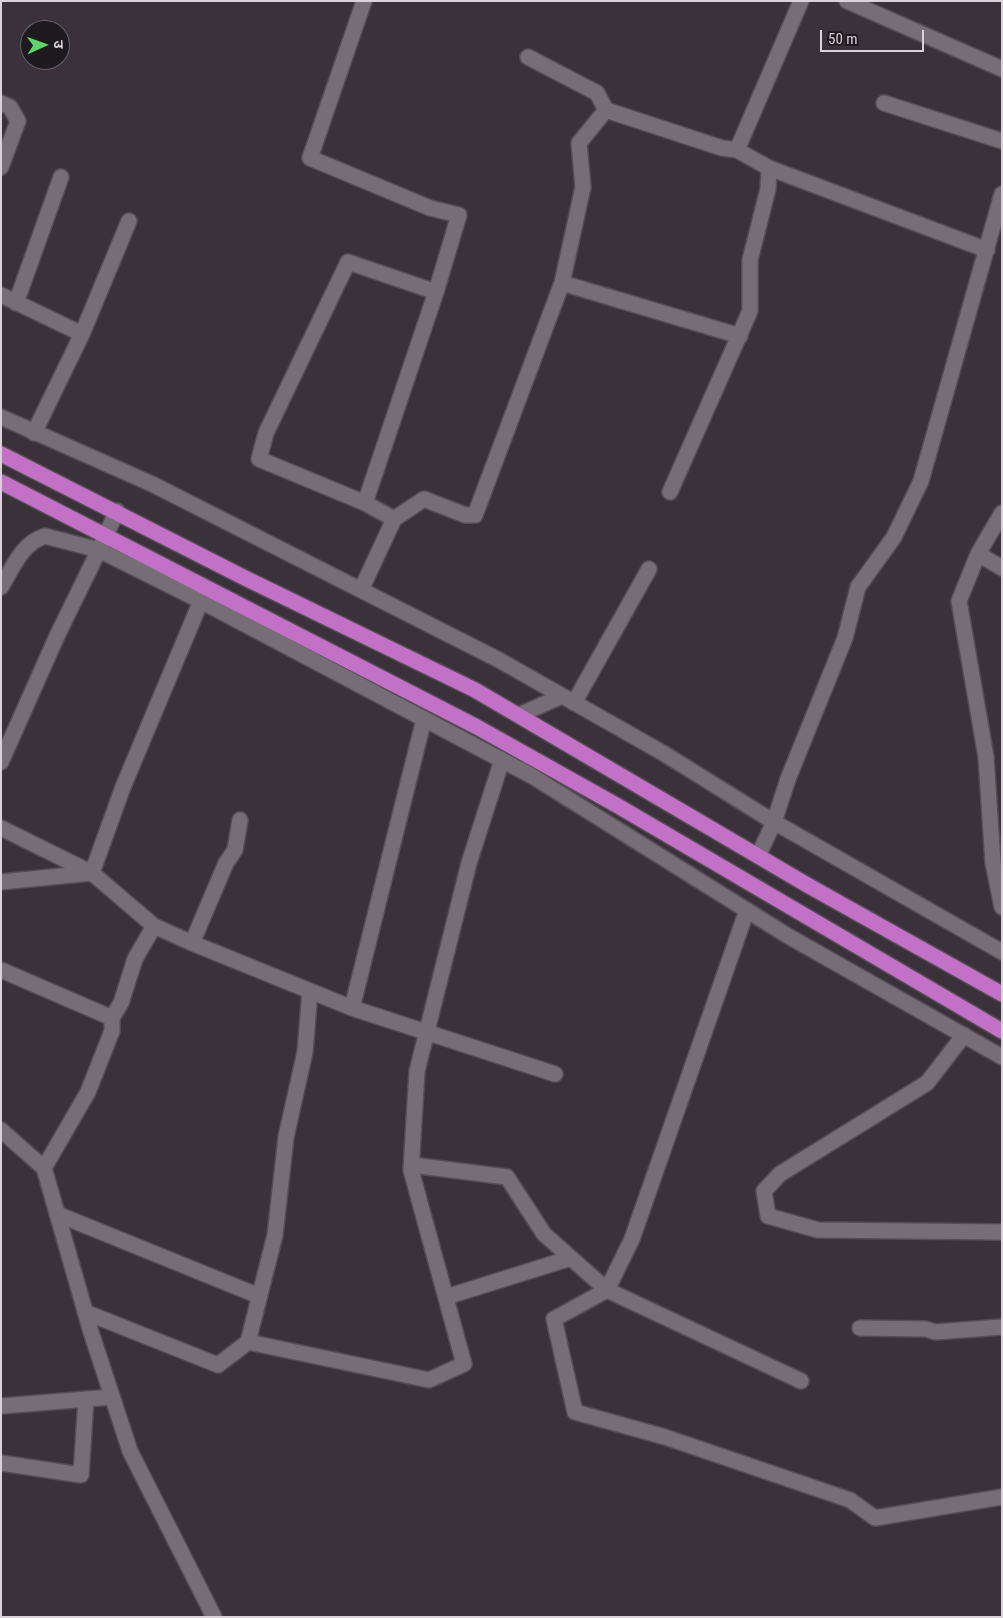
<!DOCTYPE html>
<meta charset="utf-8">
<style>
body{margin:0}
#map{position:relative;width:1003px;height:1618px;overflow:hidden;background:#3a313a;font-family:"Roboto Condensed","Noto Sans Devanagari",sans-serif}
canvas{display:block}
.frame{position:absolute;inset:0;border:2px solid #d9d3d9;pointer-events:none}
.north{position:absolute;left:20px;top:20px;width:50px;height:50px;box-sizing:border-box;background:#1f1a1f;border:1px solid #696469;border-radius:50%;rotate:88deg;font-size:14px;font-weight:700;line-height:20px;text-align:center;color:#d9d3d9}
.north::after{content:'';display:block;margin:auto;width:18px;height:22px;background:#5ed56c;clip-path:polygon(50% 0,100% 100%,50% 72%,0 100%)}
.scale{position:absolute;left:820px;top:30px;width:104px;height:22px;box-sizing:border-box;border:2px solid #d9d3d9;border-top:0;padding-left:6px;font-size:15px;line-height:18px;white-space:nowrap;color:#d9d3d9;-webkit-text-stroke:4px #1f1a1f;paint-order:stroke}
</style>
<div id="map">
<canvas width="1003" height="1618"></canvas>
<div class="frame"></div>
<div class="north">उ</div>
<div class="scale">50 m</div>
</div>
<script>
const context = document.querySelector('canvas').getContext('2d');
context.lineJoin = 'round';
function trace(path, color, width, dash) { context.strokeStyle = color; context.lineWidth = width; context.lineCap = dash ? 'butt' : 'round'; context.setLineDash(dash || []); context.stroke(path); }
const minor = new Path2D(`
 M364,1L310,158L430,208L459,215L436,292L365,503
 M847,1L1002,69
 M528,57L597,93L606,110L722,148L737,150L769,168L987,250
 M1,103L10,107L18,121L1,167
 M884,103L1002,141
 M737,150L801,1
 M562,283L740,336
 M1,295L82,334L34,433
 M16,303L61,177
 M82,334L129,221
 M1,417L152,484L499,660L663,753L774,822L1002,952
 M670,492L750,311V260L768,189L769,168
 M117,511L99,550L201,601L532,776L788,936L1002,1057
 M394,519L365,503L259,459L266,433L348,262L436,292
 M978,554L1002,513
 M1002,568L978,554L959,601L986,757L993,863L1002,907
 M1,587C13,567 22,543 45,536L99,550L57,636L1,762
 M361,590L394,519L424,499L465,515H475L562,283L583,187L579,143L606,110
 M574,703L649,569
 M519,715L562,696
 M1,828L92,873L154,926L192,943L352,1008L555,1074
 M758,856L774,822L788,779L845,638L858,587L894,537L921,481L1002,194
 M1,882L92,873L123,787L201,601
 M747,910L632,1239L607,1290L554,1319L575,1412L665,1437L850,1500L875,1518L1002,1497
 M192,943L226,863L235,850L240,820
 M1,970L112,1018
 M352,1008L424,719
 M964,1035L927,1083L780,1174L764,1191L768,1216L818,1230L1002,1232
 M1,1130L44,1168L91,1332L130,1451L214,1617
 M412,1165L507,1177L544,1234L607,1290L801,1381
 M44,1168L88,1092L112,1031V1018L121,1003L135,959L154,926
 M57,1214L259,1296
 M446,1297L571,1258
 M85,1312L218,1365L248,1342L275,1235L286,1137L305,1052L310,991
 M860,1328L926,1329L935,1332L1002,1327
 M248,1342L429,1380L464,1364L411,1170L417,1071L469,863L502,760
 M2,1406L112,1397
 M1,1463L81,1475L86,1399`);
const highway = new Path2D(`
 M1,454L245,578L475,690L809,886L1002,994
 M1,482L477,727L618,806L1002,1031`);
trace(minor, '#554d55', 18);
trace(highway, '#554d55', 18);
trace(minor, '#776d77', 15);
trace(highway, '#c371c6', 15);
</script>
